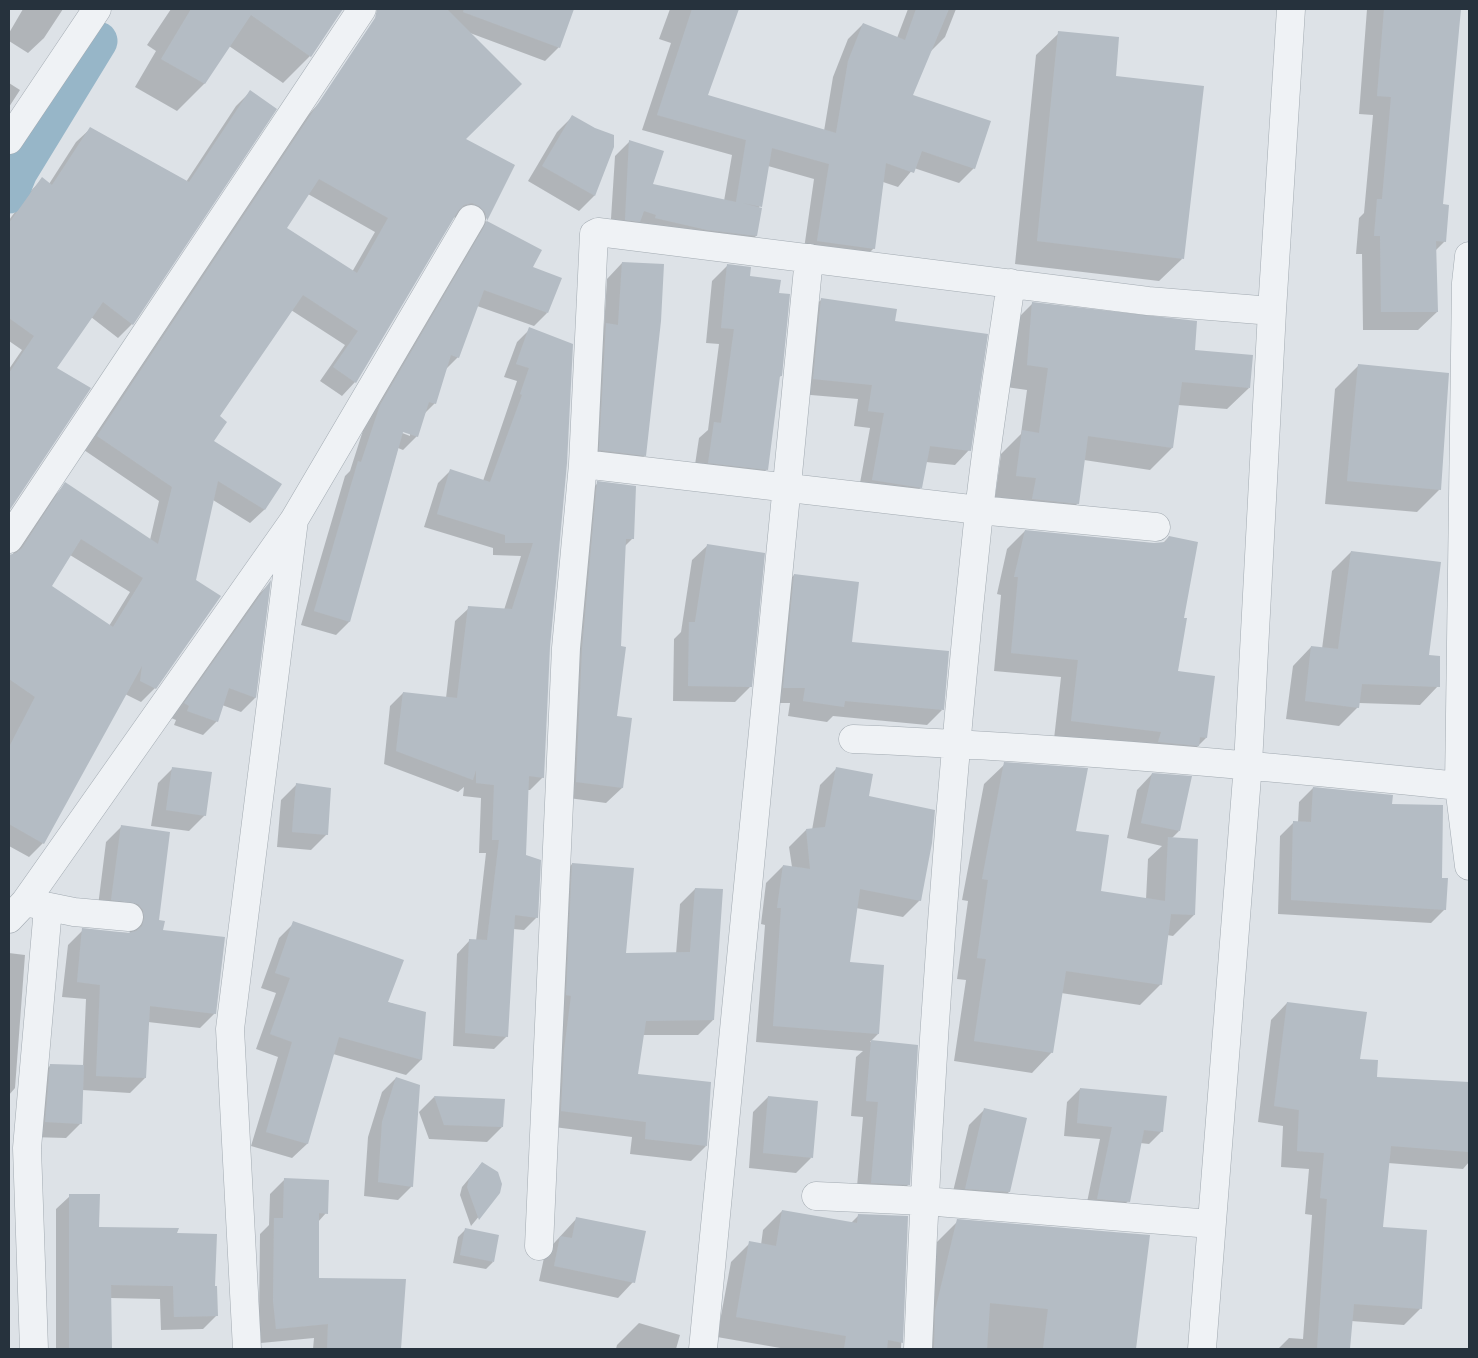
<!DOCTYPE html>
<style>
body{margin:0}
#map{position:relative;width:1478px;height:1358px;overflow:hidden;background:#dde2e7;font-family:Manrope,sans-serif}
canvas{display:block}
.frame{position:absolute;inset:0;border:10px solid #26323d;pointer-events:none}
</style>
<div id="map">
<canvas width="1478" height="1358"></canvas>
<div class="frame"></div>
</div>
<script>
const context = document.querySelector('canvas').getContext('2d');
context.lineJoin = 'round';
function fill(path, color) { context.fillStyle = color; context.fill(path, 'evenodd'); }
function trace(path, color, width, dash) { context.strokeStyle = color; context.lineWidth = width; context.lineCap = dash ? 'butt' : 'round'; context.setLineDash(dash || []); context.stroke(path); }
fill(new Path2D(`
 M23,9H63L44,38L28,53L9,41V33Z
 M171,9H342L310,56L283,83L229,46L204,84L177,111L135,87L156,51L147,45Z
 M403,9H573L559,47L545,61L470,33L464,140L514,165L485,221L540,251L531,268L547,313L534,326L477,306L458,357L445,370L435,403L424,414L417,436L403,450L398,448L349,622L336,635L301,625L345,476L350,471L366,421L457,217L452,218L355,382L342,396L320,381L345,345L291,310L218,417L212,442L280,484L264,510L250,523L213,500L155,688L141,702L125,694L43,843L29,857L9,846V556L12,555L52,498L66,484L150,540L159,501L84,450L302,122ZM308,194L375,232L352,272L285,229ZM398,429L410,433V436L397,431ZM70,555L130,592L109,626L50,586Z
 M670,9H738L706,96L824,131L833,77L848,39L863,24L897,38L908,9H956L945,37L930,52L911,96L974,168L959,183L914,168L898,187L883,182L874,248L859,263L803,256L814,179L768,166L759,208L756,236L741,251L610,234L615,156L630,141L651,185L724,201L732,155L642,130L671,43L659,39Z
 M1367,9H1460L1442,206L1445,241L1435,251L1437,312L1418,330H1363L1362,254H1356L1359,218L1364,213L1373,115L1359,114Z
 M1059,33L1114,77L1182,259L1159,281L1015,264L1036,55Z
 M9,83L20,90L9,107Z
 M250,92L132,324L118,338L91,317L55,368L89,389L9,509V369L22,350L9,341V220L29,193L42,179L49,184L76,142L90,129L186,182L236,106Z
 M572,117L613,147L594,196L579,211L528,181L557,132Z
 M622,263L645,455L630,470L584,465L591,340L604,327L607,279Z
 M728,265L748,278L781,376L778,378L767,469L751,485L693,478L699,438L708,430L719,344L706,343L712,281Z
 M821,300L894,322L969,450L955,465L926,462L921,487L906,502L858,494L870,428L854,426L858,399L799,394L806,314Z
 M1032,304L1194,351L1249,388L1227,409L1178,405L1172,448L1150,470L1084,460L1078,503L1056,525L1015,500L995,497L1001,454L1021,434L1027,390L1006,387L1011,325Z
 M530,329L549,647L543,777L530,790H527L525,856L537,917L524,930L513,929L507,1036L494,1049L453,1046L457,954L470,940L476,941L486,853H479L481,798L463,796L464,787L458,792L384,764L390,706L403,693L446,698L455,621L469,608L504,610L521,556L493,555V548L424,527L438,483L451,470L483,481L517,381L504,377L517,342Z
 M1358,366L1440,489L1417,512L1325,504L1335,389Z
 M598,483L632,539L624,547L616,717L622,788L606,803L561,797L582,498Z
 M1025,531L1154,544L1163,543L1169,537L1183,619L1177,672L1206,738L1189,755L1054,739L1061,677L994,671L1001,595L997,594L1007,549Z
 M708,545L750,687L735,702L673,701L674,639L681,632L692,560Z
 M1351,552L1427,656L1438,686L1420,705L1359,703L1358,707L1339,726L1286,719L1293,666L1311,647L1322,649L1332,571Z
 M794,575L851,643L942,710L927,725L833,716L827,722L788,716L790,703H768L779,591Z
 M269,584L255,698L241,712L222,705L217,721L203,735L174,725L176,720L171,718L257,596Z
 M1005,764L1074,832L1100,892L1146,899L1148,859L1162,846L1127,838L1137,790L1152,774L1179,831L1171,839L1194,915L1173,936L1167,935L1161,984L1140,1005L1061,993L1052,1052L1032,1073L954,1061L966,980L957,979L968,901L962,900L984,784Z
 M173,768L205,815L189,831L151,826L158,783Z
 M837,768L867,797L920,900L903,917L856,908L848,964L878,1034L870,1042L917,1046L909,1184L893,1200L856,1198L863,1117L851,1116L856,1057L863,1051L756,1042L765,925L761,924L766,883L783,866L792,867L789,847L806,830H812L820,785Z
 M296,785L327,834L311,850L277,847L281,800Z
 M1313,788L1391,805L1441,879L1445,909L1431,923L1278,914L1280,836L1294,822H1298L1299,802Z
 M121,827L162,931L215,1013L200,1028L148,1022L145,1078L130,1093L82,1090L81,1123L66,1138L30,1137L35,1080L51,1065L83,1066L86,999L62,997L68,945L83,930L130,933L128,925L97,914L106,842Z
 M572,864L625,954H676L680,904L695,889L713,1020L698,1035H643L637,1075L706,1146L691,1161L630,1154L632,1137L546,1126L557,879Z
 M294,923L387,1002L424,1013L421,1060L406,1075L333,1054L307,1144L292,1158L251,1146L278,1057L256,1049L276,993L261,988L279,938Z
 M9,953L25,955L15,1088L9,1095Z
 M1287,1003L1359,1060L1376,1078L1469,1083V1162L1463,1169L1388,1163L1382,1228L1420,1309L1404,1325L1351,1321L1349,1349H1278L1289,1338L1303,1339L1312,1215L1305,1214L1309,1169L1281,1167L1283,1126L1258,1122L1271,1020Z
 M396,1078L412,1186L398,1200L364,1196L368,1137L382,1092Z
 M1080,1089L1162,1131L1149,1144L1140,1143L1128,1201L1116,1214L1085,1212L1100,1139L1064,1136L1067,1102Z
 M434,1097L502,1127L487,1142L429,1139L419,1112Z
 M768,1097L811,1158L796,1173L749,1168L753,1112Z
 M985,1109L1009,1192L993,1207L950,1204L969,1125Z
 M482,1163L499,1192L471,1226L460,1195L462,1187Z
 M285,1179L326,1213L318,1222L317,1279L405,1281L400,1349H313L314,1338L261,1343L259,1316L260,1234L269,1225L270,1194Z
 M70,1196L98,1228L175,1234L214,1287L217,1315L203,1329L161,1330L160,1299L110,1298L111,1343L104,1349H56V1209Z
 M782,1211L851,1223L859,1215L907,1217L901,1349H786L717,1337L731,1262L750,1243L761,1245L763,1230Z
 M577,1218L633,1282L618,1298L539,1281L545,1253Z
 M958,1221L1148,1236L1134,1349H925L924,1294L937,1242Z
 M465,1230L493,1262L486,1269L453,1263L458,1237Z
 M639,1323L680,1335L676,1349H616L617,1345Z
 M9,1331H10V1349H9Z`), '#0003');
trace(new Path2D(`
 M9,194L18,172L98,41`), '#97b6c8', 39);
fill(new Path2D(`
 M191,9H343L311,57L251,15L205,84L161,59Z
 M377,9H447L522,84L466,139L515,165L487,221L542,250L533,267L562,278L548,313L484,290L459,358L451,355L436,404L429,402L418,437L403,432L350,622L314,611L358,461L361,462L380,405L484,227L487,220L485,212L479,206L472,203L464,205L458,211L356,383L333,367L358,331L303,295L220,416L227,422L214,441L282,484L265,510L218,481L196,580L221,596L156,689L140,681L142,666L44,844L9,824V747L35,697L9,679V555L16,553L22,548L65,482L158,544L172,487L97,436L375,18ZM319,179L388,218L357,273L287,228ZM81,539L143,578L113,627L52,586Z
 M464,9H574L560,48L463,12Z
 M692,9H739L708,95L836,133L848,61L863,23L905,40L916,9H949L913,95L991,121L975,169L922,151L914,173L886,163L875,249L817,241L829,164L772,148L762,207L742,203L762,208L757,236L707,230L655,218L656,215L644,211L640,222L625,220L629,140L664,151L653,184L736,202L746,140L657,115Z
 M1384,9H1461L1443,204L1449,205L1446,242L1436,241L1438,312H1381L1380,236H1374L1377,199H1382L1391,97L1377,96Z
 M1058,31L1119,37L1116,76L1204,86L1184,259L1037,241Z
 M250,90L277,109L133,325L103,302L57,368L91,388L9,511V373L34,336L9,318V223L42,177L52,185L90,127L189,182Z
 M572,115L595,128L614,135V147L595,196L542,166Z
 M622,262L664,264L661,321L646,456L599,450L606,323L618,325Z
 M727,264L751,267L750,276L781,280L779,293L790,294L782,376H780L768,470L708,463L714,422L721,423L734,329L721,328Z
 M821,298L897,309L895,321L988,334L971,451L930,446L922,488L872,480L884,413L868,411L872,385L813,379Z
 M1032,302L1197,321L1195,350L1253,355L1250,388L1182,382L1173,448L1088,436L1079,504L1032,499L1036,478L1016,476L1022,430L1039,433L1048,368L1027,365Z
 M529,327L573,344L567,463L550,647L544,778L529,776L526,855L541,860L538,918L515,915L508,1037L465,1033L469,939L487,940L499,840H492L494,785L476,783V770L473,780L396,751L403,692L457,698L468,606L512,609L533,543H505V535L437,514L450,469L490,482L522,395L520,394L529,368L516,364Z
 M1358,364L1449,373L1441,490L1347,481Z
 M597,481L636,486L634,539H626L621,646L626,647L617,716L632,718L623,788L576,782L582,649Z
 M1025,530L1154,543L1165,542L1169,536L1198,542L1184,618H1187L1178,671L1215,676L1207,738L1200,737L1199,746L1158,742L1161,732L1071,721L1078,660L1011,653L1018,577H1014Z
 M707,544L765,553L752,687L688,686L689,622H695Z
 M1351,551L1441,562L1429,655L1440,656V687L1362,684L1359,708L1305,701L1311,646L1338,649Z
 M794,574L859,582L852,642L949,651L944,710L845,701L844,707L803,701L805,688H783Z
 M271,580L256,698L229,688L218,722L187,711L189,706L184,703Z
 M1004,762L1088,768L1076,831L1109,835L1101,891L1165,901L1168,837L1198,839L1195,915L1171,914L1162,985L1066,971L1053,1053L974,1041L986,959L977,958L988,880L982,879Z
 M172,767L212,772L206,816L166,810Z
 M836,767L873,774L869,796L935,810L932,843L921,901L860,889L850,962L884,965L879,1034L773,1026L781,908H777L783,865L810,869L806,829L825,827Z
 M1152,773L1192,776L1180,831L1141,823Z
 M296,783L331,788L328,835L292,832Z
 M1313,787L1393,795L1392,804L1443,805L1442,878H1448L1446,910L1291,900L1293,821L1311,822Z
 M121,825L170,832L159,920L165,921L163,930L225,937L216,1014L150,1006L146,1078L96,1076L100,985L77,982L82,928L128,933L136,931L142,926L144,919L143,910L138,904L111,900Z
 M572,863L634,868L626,953L690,952L695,888L723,889L714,1020L646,1021L638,1074L711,1082L707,1146L645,1139L646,1122L561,1111L564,1050L571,996L566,995Z
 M293,921L404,960L388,1002L426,1012L422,1060L339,1037L308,1144L266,1132L292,1042L270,1034L290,978L275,973Z
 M1287,1002L1367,1012L1360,1059L1378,1060L1377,1077L1469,1082V1152L1391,1146L1383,1227L1427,1230L1422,1309L1354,1304L1350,1349H1317L1327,1199L1320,1198L1324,1153L1297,1151L1299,1110L1274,1106Z
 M871,1040L918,1045L910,1185L871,1183L878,1102L866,1101Z
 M50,1064L84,1065L82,1124L45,1122Z
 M396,1077L420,1085L413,1187L378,1182L382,1122Z
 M1080,1088L1167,1096L1163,1132L1144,1130L1130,1202L1097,1199L1112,1127L1077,1123Z
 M434,1096L505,1099L503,1127L444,1125Z
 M768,1096L818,1101L813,1158L763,1153Z
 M984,1108L1027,1118L1010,1192L965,1189Z
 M482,1162L498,1172L502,1184L500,1193L479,1220L467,1187L469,1179Z
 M284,1178L329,1180L328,1214L319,1213V1278L406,1279L401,1349H327L328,1324L276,1329L273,1301L274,1218H283Z
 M69,1194H100L99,1227L179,1228L177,1233L217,1234L215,1286H217L218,1316L174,1317L173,1286L111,1285L112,1349H69Z
 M782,1210L857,1223L858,1214L908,1216L903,1343L888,1340L887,1349H844L846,1336L736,1317L749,1241L776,1246Z
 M576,1217L646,1231L635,1283L554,1266L560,1236L572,1238Z
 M957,1219L1150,1235L1136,1349H1043L1048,1309L990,1303L987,1349H934L935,1311Z
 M465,1228L499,1235L494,1262L460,1255Z`), '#b4bcc4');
const minor = new Path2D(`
 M9,140L97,9
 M1469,256L1466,283L1459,786L1469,866
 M583,464L979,510L1156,527
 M9,539L362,9
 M853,739C1055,747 1257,765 1459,786
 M25,902L294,520L471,219
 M9,919L25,902L74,912L129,917
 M816,1196L924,1201L1211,1224
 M539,1246L566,648L583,464L594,234L598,232L1148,301L1272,311
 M34,1349L27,1148L48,908
 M247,1349L230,1029L294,520
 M703,1349L809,258
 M918,1349C929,1070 949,790 979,512C987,436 1000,360 1011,283
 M1202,1349L1248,764L1272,311L1291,9`);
trace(minor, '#a2aab1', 29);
trace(minor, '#eff2f5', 28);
</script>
